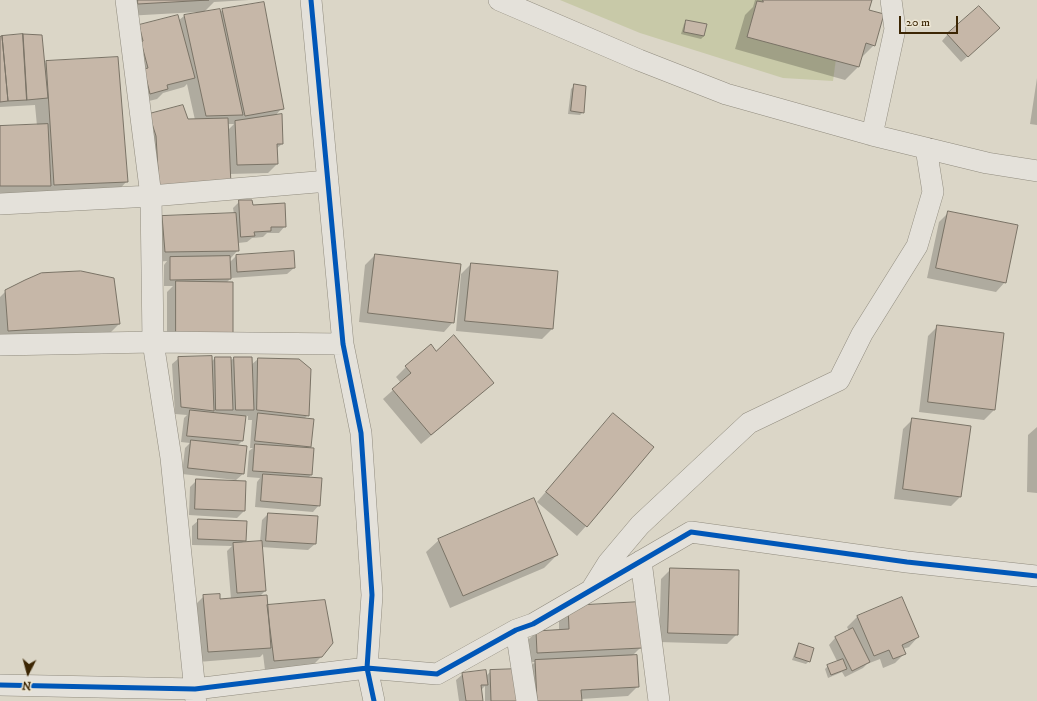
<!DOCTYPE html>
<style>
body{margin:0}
#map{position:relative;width:1037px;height:701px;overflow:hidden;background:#dbd6c7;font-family:"IM FELL DW Pica",serif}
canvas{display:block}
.north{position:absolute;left:8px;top:653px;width:40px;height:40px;-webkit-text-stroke:3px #ede7d5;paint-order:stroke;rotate:186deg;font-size:11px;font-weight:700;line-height:16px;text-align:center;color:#3c2604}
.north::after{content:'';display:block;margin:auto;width:14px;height:18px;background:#3c2604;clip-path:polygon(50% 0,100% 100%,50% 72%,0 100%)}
.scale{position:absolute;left:899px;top:16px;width:59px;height:18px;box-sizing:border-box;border:2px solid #3c2604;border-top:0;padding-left:5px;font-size:12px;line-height:14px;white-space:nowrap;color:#3c2604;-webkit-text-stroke:3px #ede7d5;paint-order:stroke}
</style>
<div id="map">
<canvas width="1037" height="701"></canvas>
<div class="north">N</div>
<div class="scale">20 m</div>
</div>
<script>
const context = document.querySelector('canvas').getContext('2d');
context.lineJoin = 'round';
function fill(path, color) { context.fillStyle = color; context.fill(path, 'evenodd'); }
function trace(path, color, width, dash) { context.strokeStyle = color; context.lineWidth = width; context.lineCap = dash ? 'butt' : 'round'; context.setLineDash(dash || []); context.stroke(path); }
fill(new Path2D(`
 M560,0H844L833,81L783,78L640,33Z`), '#c8c9a8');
fill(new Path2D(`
 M125,0H249L214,2L203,13L220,12L223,10L282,108L275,116L282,144L276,149L277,164L268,173L229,174L149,196L140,125L195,120L187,84L184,87L163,93L157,99L141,103L140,26L178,21L184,16L197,14V12L126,16ZM227,124H234L228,130Z
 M755,0H871L868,10L874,45L861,58H860L858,67L845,80L735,49L745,15L753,7Z
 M687,21L704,36L701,39L681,34L684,24Z
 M948,34L992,35L961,62L942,41Z
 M0,38L44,65L46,62L127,181L115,194L0,198V127L37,126L35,105L0,107Z
 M1037,78V125L1030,124Z
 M574,86L583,112L580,115L568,114L571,89Z
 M240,201L252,206L285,226L279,233H267L263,237L252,238L247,242L238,243V250L230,259V262L236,256L294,268L287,274L231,278L167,344V292L173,286H164V265L167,261L156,262L153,226L163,217L234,214L233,208Z
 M949,212L1005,282L996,292L927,278L939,222Z
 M375,255L453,322L444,332L359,322L365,265Z
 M471,264L557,272L552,329L542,339L456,331L461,274Z
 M6,291L119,324L106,337L0,343V297Z
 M938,326L994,410L984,420L919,412L928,336Z
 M431,346L436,352L493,382L483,392L421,444L383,399L401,383L396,377L406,367Z
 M179,358L211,362L215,358L230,361L234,358L251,365L258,359L308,415L304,419L310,446L308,449L311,475L308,478L319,505L313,512L255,507L257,482L260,478L247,477L249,451L253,448H250L252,420H248V416H245L242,441L237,446L243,474L236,480L182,474L185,448L190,443L181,442L184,418L187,415L175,414L172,364Z
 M613,414L586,526L577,536L537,502L604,424Z
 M913,419L960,497L951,506L894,499L903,429Z
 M1037,427V493L1027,492L1028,435Z
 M197,480L245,482L244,511L237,518L189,515L190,487Z
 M268,514L317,517L315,544L308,550L261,547L265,591L259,597L266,606L321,657L311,667L265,670L263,654L260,657L198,662L194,606L204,596L219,600L231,599L227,551L232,546L192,545V526L199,520L245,540L241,544L260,542L262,520Z
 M439,540L557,555L544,568L450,608L426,552Z
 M671,569L737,634L727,644L659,642L661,579Z
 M901,598L918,637L909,647L903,649L904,654L895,663L883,668L880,659L867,664L863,668L845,677L842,672L828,678L825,669L828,666L838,663L829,645L835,638L849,631L847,627L857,617Z
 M568,607L641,647L632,656L638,686L628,696L581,699V701H527L526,671L535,662H528L526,642L536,632L559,631V616Z
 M800,644L809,661L806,664L792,660L797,647Z
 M491,671L519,701H485V686L480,691L482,701H459L456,680L463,674L486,676Z`), '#0003');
const building = new Path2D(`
 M138,0H209L138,4Z
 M763,0H872L869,10L884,14L875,46L866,43L859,67L747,37L757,1L763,2Z
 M264,2L284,109L245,116L222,9Z
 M979,6L1000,28L968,57L947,34Z
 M220,9L243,115L206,116L184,15Z
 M178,15L195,78L167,85L168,89L150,94L144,69L148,68L141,42L143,41L139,25Z
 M686,20L707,24L704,36L684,32Z
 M23,34L42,35L48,98L27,100Z
 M23,34L27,100L8,101L2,36Z
 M2,36L8,101L0,102V37Z
 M118,57L128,182L54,185L46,61Z
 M574,84L586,86L584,113L571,111Z
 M183,105L188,119L228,118L231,185L159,187L156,136L149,114Z
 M282,114L283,144H277L278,164L237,165L235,121Z
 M48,124L51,186H0V126Z
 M239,200H252L253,205L285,203L286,227H271V231L254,232L255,236L241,237Z
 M948,211L1018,225L1006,283L936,268Z
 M236,213L239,251L165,252L162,216Z
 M294,251L295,268L237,272L236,255Z
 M375,254L461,264L454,323L368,313Z
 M230,256L231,279L170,280V257Z
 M471,263L558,271L553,329L465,321Z
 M81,271L114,278L120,324L8,331L5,290L25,280L41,273Z
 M176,281L233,282V336L176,335Z
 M937,325L1004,333L995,410L928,402Z
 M454,335L494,383L431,435L392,389L411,373L405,366L431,344L436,351Z
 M212,356L214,411L181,407L178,357Z
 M215,357H231L233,410H216Z
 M234,357H252L254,410H236Z
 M258,358L299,359L311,369L309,416L257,410Z
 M190,410L246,416L243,441L187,436Z
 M258,413L314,419L311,447L255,441Z
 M613,413L654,447L587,527L546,492Z
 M912,418L971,426L961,497L903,489Z
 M191,440L247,446L244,474L188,468Z
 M255,444L314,448L312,475L253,471Z
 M263,474L322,478L320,506L261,501Z
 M196,479L246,481L245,511L195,509Z
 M534,498L558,555L463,596L438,539Z
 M268,513L318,516L316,544L266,541Z
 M198,519L247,521L246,541L198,539Z
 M262,541L266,591L237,593L233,543Z
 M670,568L739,570L738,635L668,633Z
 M220,594V599L267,595L271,648L208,652L203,595Z
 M902,597L919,637L902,645L906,654L893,659L889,650L874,656L857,616Z
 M325,600L333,643L322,657L274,661L267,605Z
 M640,602L642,648L537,653L536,631L569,629L568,606Z
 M853,628L870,662L852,671L835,637Z
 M799,643L814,648L810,662L795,657Z
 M637,655L639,687L581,690L582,701H537L535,660Z
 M843,659L847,669L831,675L827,665Z
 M519,669L520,701H491L490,670Z
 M486,670L488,685H481L483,701H466L462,673Z`);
fill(building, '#c6b7a8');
trace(building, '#7a7366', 1);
const minor = new Path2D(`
 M126,0L151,196L153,342L171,458L196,701
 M311,0L343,344L361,433L372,595L367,668L374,701
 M499,0L639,60L726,94L872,135L987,163L1037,171
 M872,135L895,29L891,0
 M0,204L151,196L328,181
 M0,345L153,342L343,344
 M641,561L659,701
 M593,587L608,563L640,525L749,423L839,380L862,334L917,246L933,192L926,148
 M516,630L527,701
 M0,685L195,689L367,668L437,674L516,630L533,624L691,532L907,562L1037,576`);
trace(minor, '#918c7f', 22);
trace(minor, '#e4e1da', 21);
trace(new Path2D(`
 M311,0L343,344L361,433L372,595L367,668L374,701
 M0,685L195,689L367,668L437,674L516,630L533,624L691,532L907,562L1037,576`), '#0057b8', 5);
</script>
